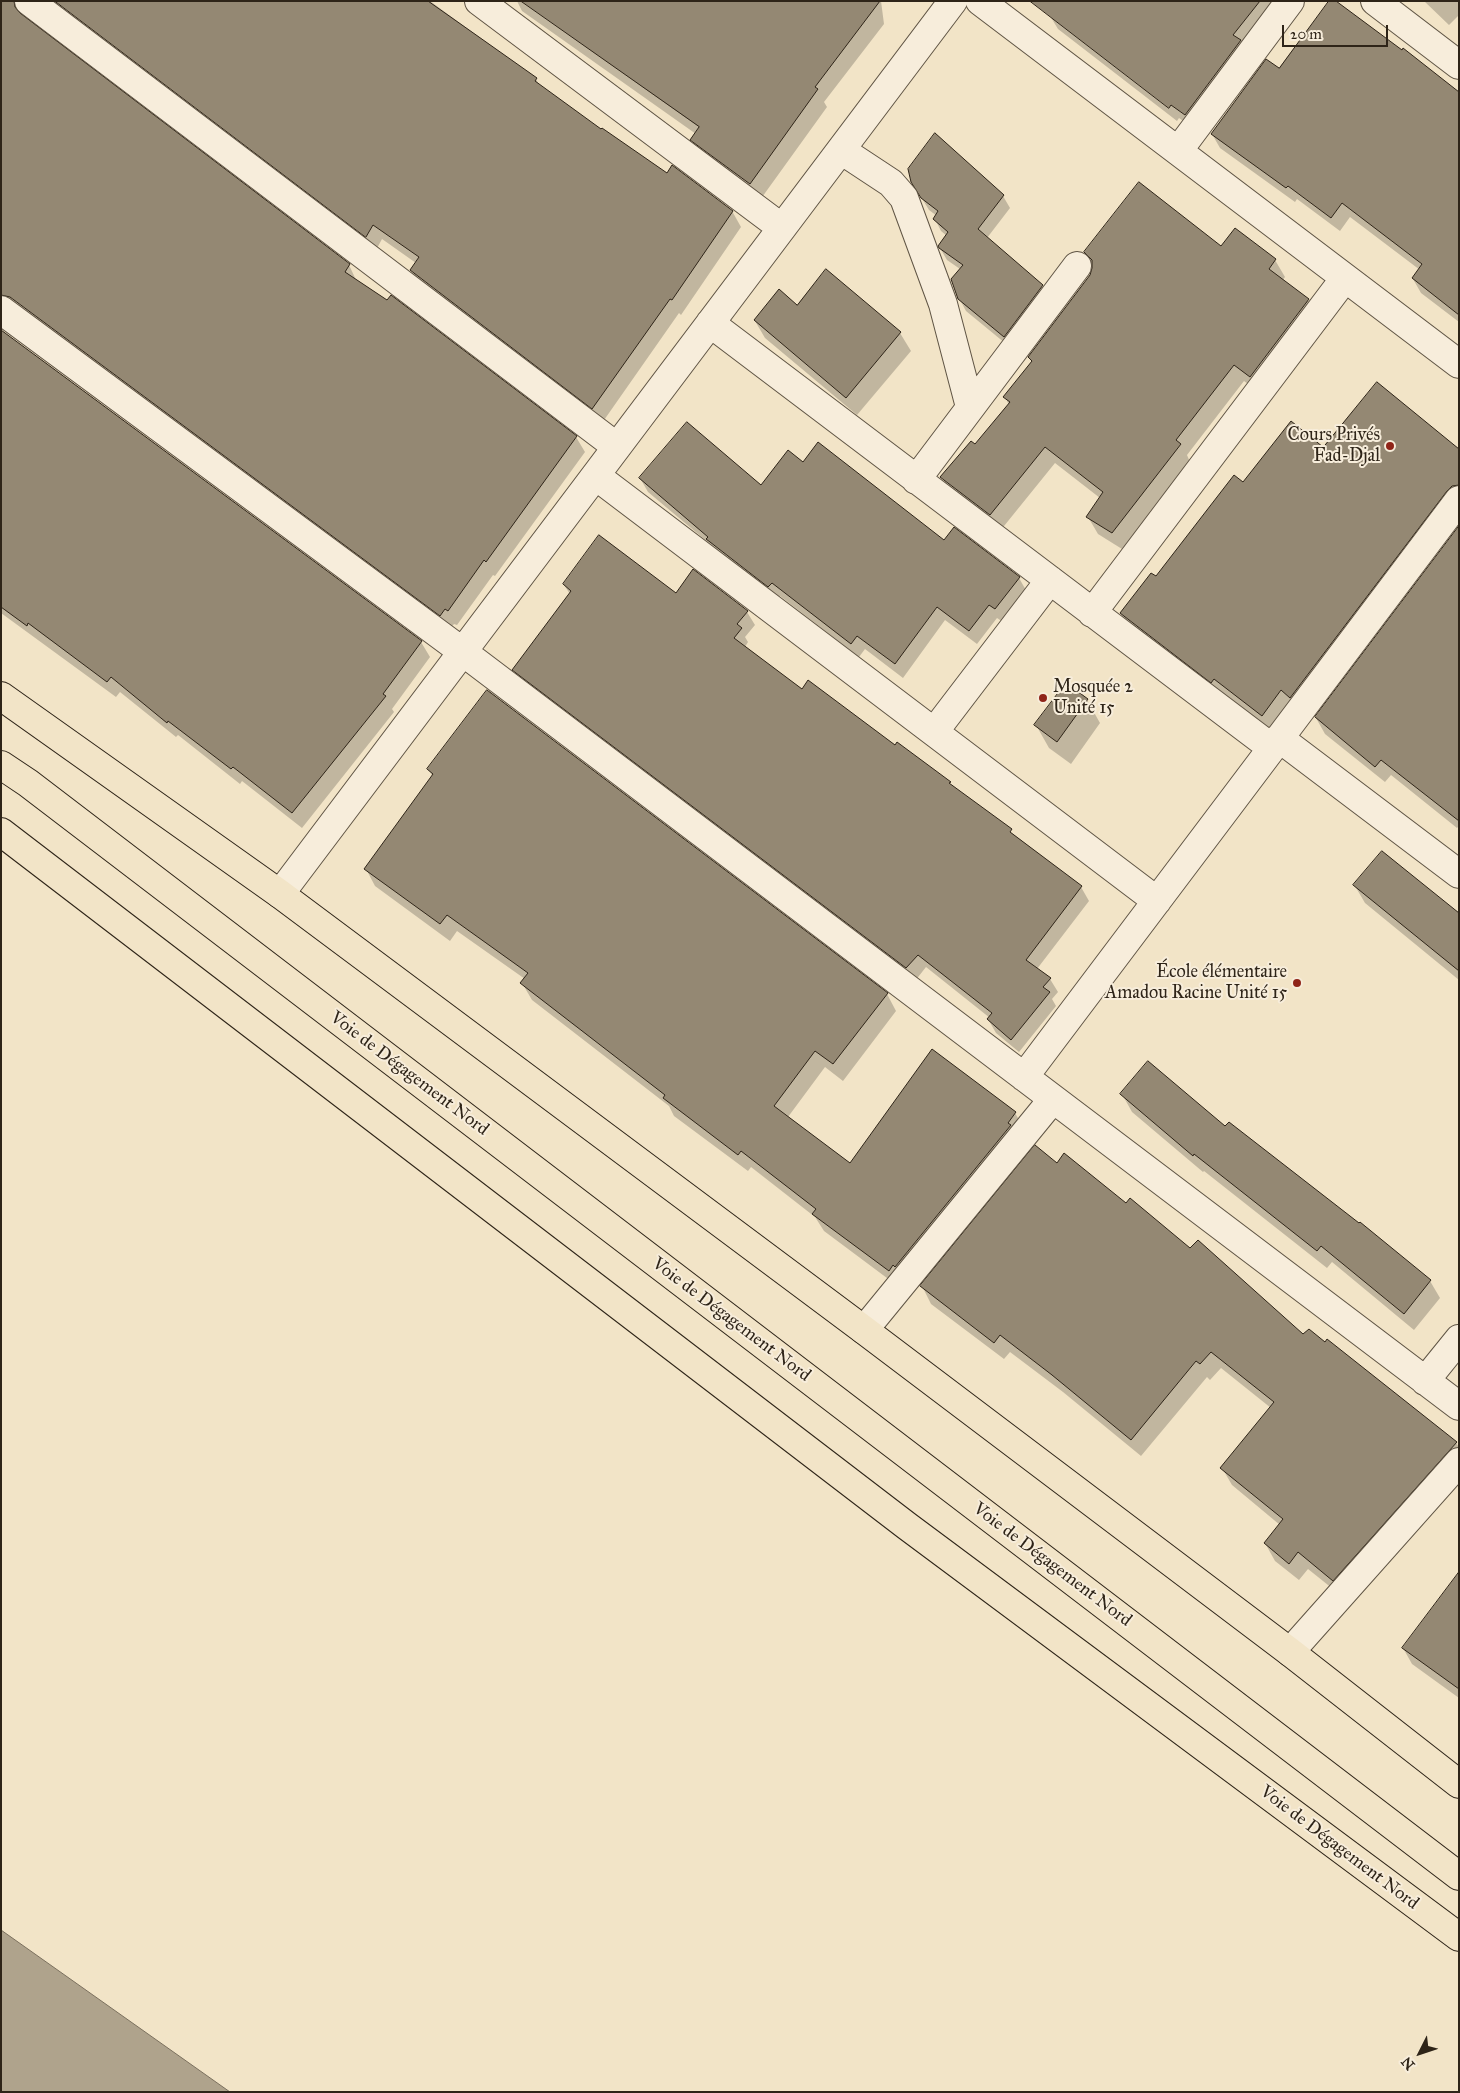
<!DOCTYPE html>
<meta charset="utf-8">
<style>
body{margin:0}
#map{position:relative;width:1460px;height:2093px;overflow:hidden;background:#f2e4c7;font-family:"IM FELL Great Primer",serif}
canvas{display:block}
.frame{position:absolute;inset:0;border:2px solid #2e2418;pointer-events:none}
.north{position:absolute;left:1395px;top:2028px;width:50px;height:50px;-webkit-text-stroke:4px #f7eddb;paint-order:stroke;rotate:229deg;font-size:14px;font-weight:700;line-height:20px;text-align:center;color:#2e2418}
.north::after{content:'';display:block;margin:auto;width:18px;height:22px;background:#2e2418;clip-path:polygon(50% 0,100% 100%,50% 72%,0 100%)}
.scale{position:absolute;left:1282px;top:25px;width:106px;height:22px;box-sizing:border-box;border:2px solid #2e2418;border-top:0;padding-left:6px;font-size:15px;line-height:18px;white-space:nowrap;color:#2e2418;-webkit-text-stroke:4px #f7eddb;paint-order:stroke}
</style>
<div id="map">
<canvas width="1460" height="2093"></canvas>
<div class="frame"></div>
<div class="north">N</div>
<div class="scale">20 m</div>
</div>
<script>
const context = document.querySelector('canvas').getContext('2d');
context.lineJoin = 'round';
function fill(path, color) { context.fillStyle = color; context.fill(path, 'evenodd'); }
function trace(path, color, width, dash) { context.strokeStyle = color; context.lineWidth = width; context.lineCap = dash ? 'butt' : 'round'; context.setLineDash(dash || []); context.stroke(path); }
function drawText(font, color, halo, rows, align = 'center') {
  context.font = font + ' "IM FELL Great Primer",serif'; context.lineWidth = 4; context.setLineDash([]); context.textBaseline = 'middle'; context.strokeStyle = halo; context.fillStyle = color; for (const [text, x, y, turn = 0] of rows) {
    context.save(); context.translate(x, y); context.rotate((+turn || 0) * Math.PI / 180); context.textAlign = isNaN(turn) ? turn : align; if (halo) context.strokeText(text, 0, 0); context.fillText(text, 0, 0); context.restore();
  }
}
const water = new Path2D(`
 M1,1930L230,2092H1Z`);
fill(water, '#afa38c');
trace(water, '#7b705e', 1);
fill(new Path2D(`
 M1,1H37L25,8L22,16L349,265L357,282L576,437L585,452L495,576L493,575L457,625L454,624L449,630L1,313Z
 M42,1H430L536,79L540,87L602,131L667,175L732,211L741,227L681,315L679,313L602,423L420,286L411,270L416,263L382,239L375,252Z
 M517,1H881L884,24L824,102L827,107L760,200L702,157L692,140L696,134L522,11Z
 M1041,1H1278L1193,128L1179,118L1177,121L1058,29Z
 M1424,1H1459V15L1449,25Z
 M1279,70L1459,94V322L1421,293L1413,279L1420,270L1350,217L1340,231L1297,199L1295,202L1220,148L1212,134Z
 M912,182L1003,196L1010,208L987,238L1042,286L1049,297L1011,348L966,311L959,298L960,269L947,260L940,248L947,236L941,231L935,219L937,216L929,210Z
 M1221,248L1275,260L1285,277L1282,281L1308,300L1317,317L1260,393L1244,381L1187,455L1190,462L1122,549L1098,534L1088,517L1100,498L1055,463L1000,531L952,494L942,478L976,446L1009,405L1005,397L1032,362L1029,358L1091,276L1093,267L1085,252Z
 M827,271L900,333L911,351L857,415L765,338L755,321L797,307Z
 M1,331L421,642L430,657L392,709L394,712L302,828L242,781L240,784L178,735L176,737L120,692L116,697L1,613Z
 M1323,449L1459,451V504L1271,731L1224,694L1221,698L1131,630L1121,614L1243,484Z
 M803,464L944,542L1019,578L1027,592L1003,622L997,618L977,644L945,620L903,678L865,649L859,657L780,596L777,600L648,492L640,478L761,486Z
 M1459,528V826L1457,828L1391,775L1385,782L1325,734L1316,718Z
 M564,585L676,594L747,612L755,625L745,637L748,642L745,647L802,690L895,746L897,743L1081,887L1089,901L1037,969L1050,979L1058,992L1052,999L1056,1006L1019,1052L996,1033L988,1019L990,1018L926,967L915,981L521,683L514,670L570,594Z
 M1087,700L1100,723L1071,764L1049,748L1036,725Z
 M428,769L887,994L896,1011L843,1081L825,1067L788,1117L850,1165L1015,1113L1025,1130L899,1287L824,1231L815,1217L751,1167L748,1171L674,1116L669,1106L532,1000L522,983L525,979L457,931L450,941L375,886L366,869L433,777Z
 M1355,886L1459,915V980L1365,903Z
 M1122,1094L1225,1128L1430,1281L1440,1298L1414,1330L1332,1262L1327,1268L1204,1171L1203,1172L1132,1112Z
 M1057,1165L1126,1205L1190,1250L1303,1335L1325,1344L1327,1341L1456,1443L1459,1447V1468L1343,1597L1308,1569L1299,1580L1275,1561L1265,1543L1280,1525L1232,1485L1222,1468L1271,1408L1221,1368L1210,1380L1207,1377L1141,1456L1063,1392L1010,1352L1004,1359L931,1304L922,1286Z
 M1459,1574V1698L1412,1664L1403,1648Z`), '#0003');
const building = new Path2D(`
 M1,1H14L15,7L20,13L350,264L345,272L387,300L391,295L577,436L486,562L484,560L448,611L445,609L440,616L10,297L1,295Z
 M55,1H428L537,78L535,81L601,129L602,128L667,173L672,165L733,211L672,300L670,299L592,409L410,270L419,257L373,225L366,237Z
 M521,1H880L815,87L818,89L750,184L690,140L699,127Z
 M1030,1H1260L1233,35L1241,40L1185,115L1171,105L1169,108Z
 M1329,1H1336L1402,50L1403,48L1459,92V315L1412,278L1422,264L1342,203L1331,218L1288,186L1286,188L1211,134L1266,59L1279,68Z
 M935,133L1004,195L978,229L1043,285L1004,337L958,299L951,279L963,265L939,248L938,246L948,232L933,219L938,211L921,198L911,182L908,169Z
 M1139,182L1221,246L1235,228L1276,259L1269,269L1309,299L1250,377L1234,365L1176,440L1181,444L1112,533L1086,517L1103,492L1045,447L990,515L940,477L971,441L975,444L1010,402L1003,397L1032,361L1028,357L1090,275L1092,268V260L1084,252Z
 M826,269L901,332L846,398L754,320L779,289L797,305Z
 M1,330L422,641L383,694L386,696L292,813L233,767L231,769L168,721L167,723L111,677L107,682L28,623L27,626L1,607Z
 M1377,382L1459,449V485L1452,486L1447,491L1290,698L1281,690L1262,716L1214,679L1211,683L1120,613L1151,573L1156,576L1234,475L1243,482L1291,421L1323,447Z
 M687,422L761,485L788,450L803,462L818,442L944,540L954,527L1020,577L995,609L989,605L969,631L937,607L895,664L857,636L851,644L772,583L768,587L710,542L706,539L708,537L639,478Z
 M1459,526V821L1381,760L1375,767L1315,717Z
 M599,535L676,593L693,569L748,611L737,624L742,628L734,638L802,689L808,680L895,745L897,742L951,782L949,783L1012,829L1010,832L1082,886L1026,960L1051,978L1043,987L1050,992L1011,1040L987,1019L992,1013L918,955L906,968L512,670L571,591L563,584Z
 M1066,683L1088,699L1057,742L1034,725Z
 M487,690L888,993L833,1064L815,1051L774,1106L850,1163L932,1049L1016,1112L1008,1123L1011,1125L895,1267L893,1265L889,1271L812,1214L816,1209L741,1151L738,1155L663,1098L665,1095L520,983L528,973L447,915L440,924L364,869L433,774L427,769Z
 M1382,851L1459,913V971L1353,885Z
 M1148,1061L1225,1126L1229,1122L1359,1223L1360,1222L1431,1280L1404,1314L1321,1246L1317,1251L1194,1154L1193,1156L1120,1094Z
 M1035,1145L1057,1163L1064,1153L1126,1203L1130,1198L1190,1248L1198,1240L1303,1334L1309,1329L1325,1342L1327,1339L1457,1442L1333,1581L1298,1552L1289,1564L1264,1543L1283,1519L1220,1468L1274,1402L1211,1352L1200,1364L1196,1361L1131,1440L1052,1375L1000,1335L994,1343L920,1286Z
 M1459,1572V1689L1402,1648Z`);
fill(building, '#948873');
trace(building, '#2e2418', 1);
const minor = new Path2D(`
 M29,1L617,447
 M479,1L782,228
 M980,1L1459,364
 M1375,1L1459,65
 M841,150L891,183L904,198L943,304L970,407
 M1178,151L1290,1
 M1,310L463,652L1459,1406
 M710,323L1272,748
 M596,476L1157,901
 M916,480L1077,266
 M1092,613L1345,278
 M934,732L1050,580
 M1279,738L1459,874
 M280,894L953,1
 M1024,1077L1459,500
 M864,1330L1053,1099
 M1425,1381L1459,1339
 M1290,1652L1459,1462`);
const major = new Path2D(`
 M1,696L280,894L864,1330L1290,1652L1459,1784`);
const highway = new Path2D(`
 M1,765L28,783L1459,1876
 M1,832L907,1526L1459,1937`);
trace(minor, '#5f5444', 30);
trace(major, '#2e2418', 30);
trace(highway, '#2e2418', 30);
trace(minor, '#f7eddb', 28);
trace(major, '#f2e4c7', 28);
trace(highway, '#f2e4c7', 28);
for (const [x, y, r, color] of [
 [1390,446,5,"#8f2418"],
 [1043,698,5,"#8f2418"],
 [1297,983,5,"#8f2418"]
]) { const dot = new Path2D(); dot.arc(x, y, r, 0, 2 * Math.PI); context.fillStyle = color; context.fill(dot); trace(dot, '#f7eddb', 2); }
drawText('18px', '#2e2418', '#f7eddb', [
 ["Cours Privés",1380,436],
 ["Fad-Djal",1380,457],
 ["Mosquée 2",1053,688,"left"],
 ["Unité 15",1053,709,"left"],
 ["École élémentaire",1287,973],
 ["Amadou Racine Unité 15",1287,994]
], 'right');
drawText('18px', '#2e2418', '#f7eddb', [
 ["Voie de Dégagement Nord",409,1074,37],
 ["Voie de Dégagement Nord",731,1320,37],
 ["Voie de Dégagement Nord",1052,1565,37],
 ["Voie de Dégagement Nord",1339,1848,37]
]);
</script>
